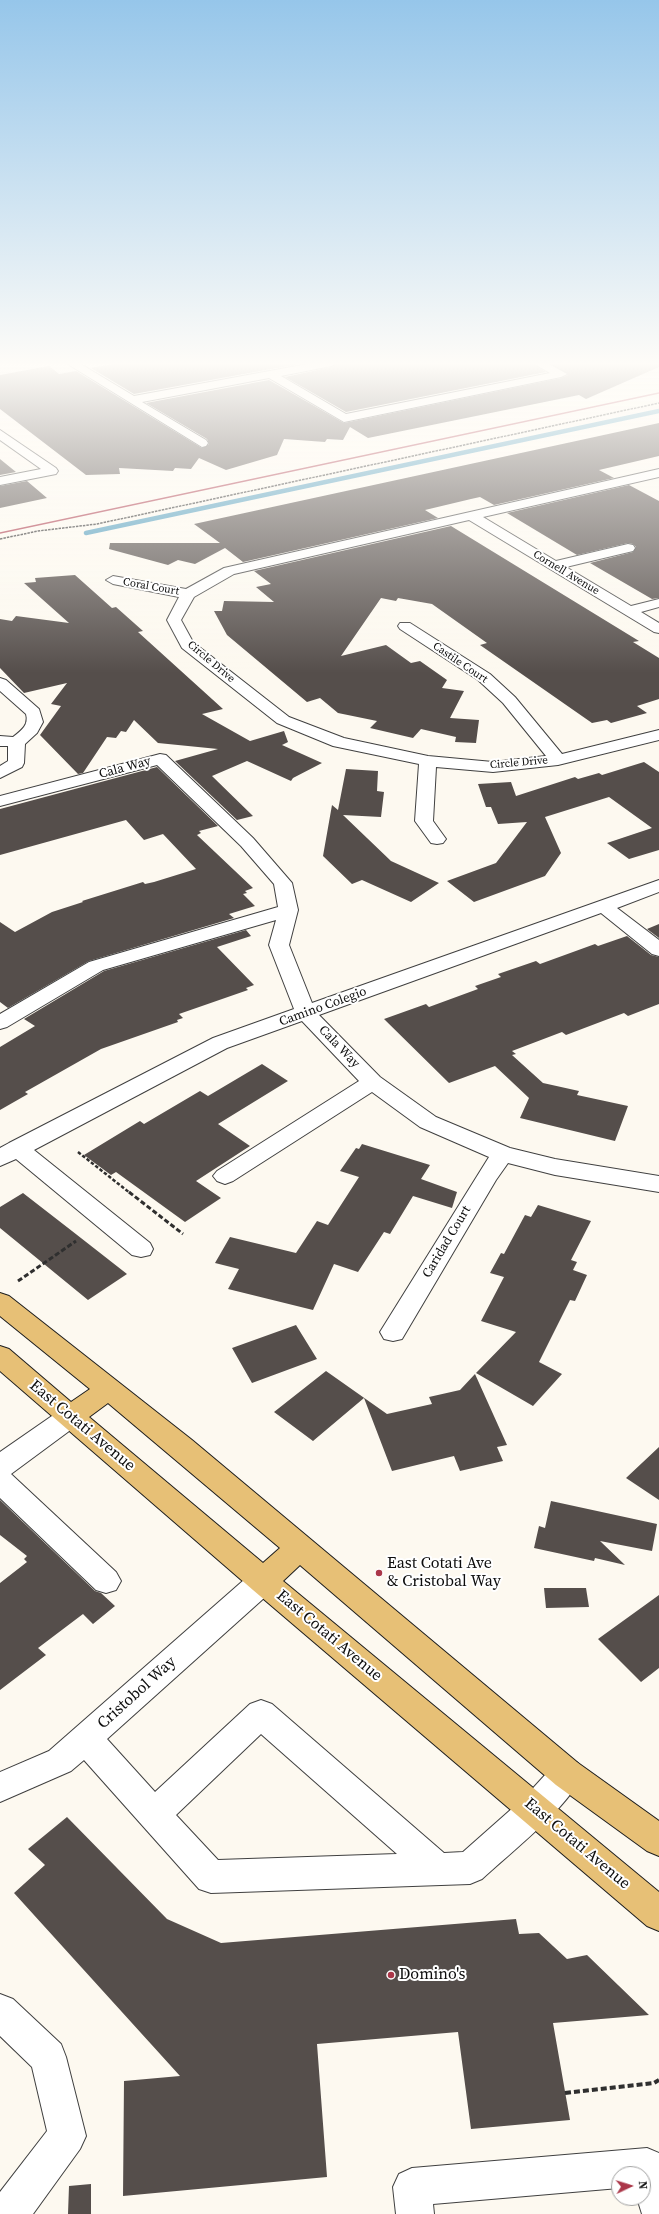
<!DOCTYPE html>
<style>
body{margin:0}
#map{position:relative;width:659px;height:2214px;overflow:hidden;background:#fdf9f0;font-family:"Source Serif 4",serif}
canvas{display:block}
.north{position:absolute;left:611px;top:2166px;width:40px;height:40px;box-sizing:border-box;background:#fff;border:1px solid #9e9e9e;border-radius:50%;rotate:86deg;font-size:11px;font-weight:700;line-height:16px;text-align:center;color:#0d0d0d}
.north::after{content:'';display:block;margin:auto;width:14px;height:18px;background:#ab3749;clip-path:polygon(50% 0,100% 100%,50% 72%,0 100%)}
</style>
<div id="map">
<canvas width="659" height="2214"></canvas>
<div class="north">N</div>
</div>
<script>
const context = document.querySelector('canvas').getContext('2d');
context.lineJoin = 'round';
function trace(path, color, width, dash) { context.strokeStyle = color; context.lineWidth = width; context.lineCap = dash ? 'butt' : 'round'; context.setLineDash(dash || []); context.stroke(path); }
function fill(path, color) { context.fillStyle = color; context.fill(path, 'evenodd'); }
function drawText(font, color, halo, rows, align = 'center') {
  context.font = font + ' "Source Serif 4",serif'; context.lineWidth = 4; context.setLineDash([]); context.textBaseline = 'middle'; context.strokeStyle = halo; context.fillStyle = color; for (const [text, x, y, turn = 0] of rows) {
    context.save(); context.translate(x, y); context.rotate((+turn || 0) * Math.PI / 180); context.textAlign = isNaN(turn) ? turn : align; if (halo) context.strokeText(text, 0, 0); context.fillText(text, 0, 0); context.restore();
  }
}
trace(new Path2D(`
 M86,533L659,411`), '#4b9abc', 4.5);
fill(new Path2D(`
 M120,363H304L134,394L91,368Z
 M337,363H532L546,372L346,412L285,377L331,367Z
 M550,363H659V367L586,399L579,395L368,438L350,427L343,440L327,439L325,442L284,439L277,455L226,470L199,458L191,469L175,468L173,471L119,468L120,474L86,475L0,409V375L49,366L59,374L76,371L202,448L209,444L207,439L146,403L269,380L344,423L561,378L568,375Z
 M659,423V456L599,470L614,478L494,505L480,497L471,499L425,510L438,518L243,562L225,548L195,564L178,560L168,565L109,549L110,543H220L194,524Z
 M0,459L16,472L0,475Z
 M27,481L47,498L0,508V486Z
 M629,485L659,501V598L652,599L590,563L633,552L636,547L633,544L628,543L577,555L507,513Z
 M451,526L639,641L633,642L659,658V699L637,706L647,713L611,723L607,720L592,723L480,645L487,643L432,604L398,598L396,601L381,598L341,656L386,645L411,663L420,661L447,680L442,688L464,691L450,718L479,720L476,743L455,742L456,737L421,729L413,738L370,728L377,721L338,713L320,698L307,702L227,635L214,611H222L224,601L274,602L256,587L271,584L254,571Z
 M75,575L112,608L116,607L143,631L138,632L223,709L202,714L250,741L284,731L288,742L282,745L322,763L293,778L291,781L247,761L212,776L253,816L237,820L175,761L218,749L158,743L134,720L126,732L121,731L116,738L107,737L83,773L78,774L40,735L61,706L51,704L67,683L24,693L0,668V619L12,621L16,616L69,623L24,583L36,582L35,578Z
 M644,762L659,772V850L629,859L607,843L652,828L609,797L545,817L561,853L545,876L474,902L447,881L496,863L527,822L498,824L491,807H486L478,784L511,782L516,796L575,777L578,779L599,773L602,775Z
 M157,767L218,826L199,831L201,833L197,835L253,888L245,891L247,893L243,894L255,906L229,914L234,918L89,961L8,1008L0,1002V922L15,932L52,912L83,902L82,901L143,882L145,884L154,882L196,869L163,834L144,840L126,820L0,855V809Z
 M346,769L378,771L377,791L384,792L381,817L343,815L391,861L439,883L411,902L362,880L352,884L323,856L332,805L338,810Z
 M659,924V938L647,929Z
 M246,930L251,936L217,947L254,985L246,988L248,990L179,1014L183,1018L177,1020L178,1022L101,1049L25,1092L28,1094L0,1110V1047L35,1026L24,1019L104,971Z
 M627,936L651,955L659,957V1004L628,1016L624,1013L566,1035L562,1032L512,1051L516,1054L512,1055L543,1083L579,1091L577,1095L628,1106L615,1141L520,1118L529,1098L495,1066L449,1083L384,1019L426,1004L429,1007L478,989L475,986L501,977L498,974L536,961L540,964L595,944L598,946Z
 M262,1064L288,1081L218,1124L250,1146L196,1181L221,1198L185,1222L116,1172L111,1175L84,1155L140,1121L144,1124L200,1091L208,1096Z
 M362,1144L430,1165L421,1179L457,1192L452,1208L413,1196L390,1234L384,1232L358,1272L334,1264L313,1310L228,1289L239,1269L215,1263L230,1237L296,1253L317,1221L328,1225L359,1177L340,1171L356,1148L359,1149Z
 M23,1193L72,1231L127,1274L88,1300L0,1228V1207Z
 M538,1205L591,1221L571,1260L577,1262L573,1270L587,1275L575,1301L570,1300L539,1362L562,1374L533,1406L476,1373L516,1332L481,1321L504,1277L490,1273L501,1253L504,1254L525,1215L531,1217Z
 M296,1325L317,1359L252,1383L232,1348Z
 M326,1371L387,1414L432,1404L429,1397L460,1390L475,1374L507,1445L497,1447L503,1461L460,1471L454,1456L392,1471L364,1398L313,1441L274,1412Z
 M659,1447V1500L626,1478Z
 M0,1500L95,1591L101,1593L115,1606L93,1624L83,1614L38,1648L46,1655L0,1690V1583L27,1562L24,1559L27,1556L0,1535Z
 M551,1501L657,1524L652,1551L600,1541L625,1565L595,1558L594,1561L534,1548L539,1526L545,1528Z
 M544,1588H586L589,1607L546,1608Z
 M659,1595V1668L641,1682L598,1639Z
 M67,1817L167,1919L221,1943L516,1919L519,1934L539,1933L567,1959L587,1955L649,2015L553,2023L570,2120L471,2129L458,2032L317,2044L327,2177L123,2196L124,2081L180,2076L14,1893L45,1865L28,1849Z
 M91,2184V2214H68L69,2186Z`), '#554e4b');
const minor = new Path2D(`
 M66,363H79L134,396L313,363H336L331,366L281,376L346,414L550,373L533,363H547L567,374L561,377L344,422L269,378L142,402L206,440L208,443L206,446L202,447Z
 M0,430L56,468L58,471L56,474L0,485V477L41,469L0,440Z
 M659,469V477L483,517L556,561L628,544L633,545L635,548L633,551L566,567L631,606L659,599V607L641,612L659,623V633L654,632L469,520L234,574L194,597L181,620L193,642L289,717L344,738L428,756L493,762L546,756L503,703L478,680L400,629L398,626L400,623H410L490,674L515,697L562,754L659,730V740L558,765L493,772L436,767L433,821L446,839L443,843L437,844L431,843L415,821L419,764L333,746L277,723L182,648L167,620L179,597L113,584L106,580L113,576L186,589L224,568Z
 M0,678L6,680L39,709L43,722L37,733L25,744L24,763L22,767L0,778V766L8,761V746H0V736L13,737C22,730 29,725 26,714L0,691Z
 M160,754L166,755L253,838L292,883L298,910L289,945L312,1003L659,880V892L617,908L659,940V956L652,954L601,913L319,1015L380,1077L436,1117L510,1148L555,1159L659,1176V1192L555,1175L508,1163L496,1180L402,1339L393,1341L384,1339L380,1332L489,1157L420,1127L372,1092L233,1181L225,1184L217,1181L213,1176L217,1171L359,1081L302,1021L227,1048L34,1150L150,1243L153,1249L150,1255L141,1257L132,1255L16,1159L0,1166V1148L9,1143L213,1038L294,1009L269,945L276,920L103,970L7,1027L0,1029V1014L89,962L278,907L274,884L241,846L157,765L0,806V796Z
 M71,1406L80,1409L84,1416L80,1423L11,1474L116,1572L121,1581L116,1590L106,1593L96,1590L0,1498V1452L62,1409Z
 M263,1569L273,1572L278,1581L273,1590L107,1739L155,1792L250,1704L261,1700L272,1704L444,1853L463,1852L524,1798L556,1763L567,1759L578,1763L583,1774C568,1808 510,1853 482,1879L470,1884L211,1893L199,1889L84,1760L71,1771L0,1802V1772L49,1751L253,1572ZM261,1734L397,1854L218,1860L176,1815Z
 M0,1994L13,1999L61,2044L66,2057L86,2136L80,2149L33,2214H0V2192L47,2131L32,2067L0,2036Z
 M647,2148L659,2153V2214H642L637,2198H643V2174H619V2188L433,2204L434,2214H396L393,2187L399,2174L412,2168Z`);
const major = new Path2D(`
 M0,1293L9,1296L192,1440L578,1763L659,1821V1856L647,1851L556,1785L300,1565L283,1581L659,1892V1931L647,1926L253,1590L0,1371V1346L9,1349L71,1402L90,1389L0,1316ZM108,1403L280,1548L263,1563L89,1417Z`);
trace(minor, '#404040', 2);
trace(major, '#1e1e1e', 2);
trace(new Path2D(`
 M0,539L38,531L97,524L659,403`), '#2f2f2f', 1.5, [2.5, 1]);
trace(new Path2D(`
 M78,1152L130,1193`), '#2f2f2f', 2.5, [3.5, 2]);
trace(new Path2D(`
 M129,1192L183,1234
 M18,1281L76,1241`), '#2f2f2f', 3, [5, 2.5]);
trace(new Path2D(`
 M565,2093L654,2083L659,2080`), '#2f2f2f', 4, [6, 3]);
fill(minor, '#fff');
fill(major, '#e7c076');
trace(new Path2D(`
 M0,533L659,393`), '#ab3749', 1.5);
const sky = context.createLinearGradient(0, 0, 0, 673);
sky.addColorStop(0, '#96c6ea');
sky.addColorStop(0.54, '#fefcf8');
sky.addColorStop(1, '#fefcf800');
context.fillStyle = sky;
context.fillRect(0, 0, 659, 673);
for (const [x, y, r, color] of [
 [379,1573,4,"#ab3749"],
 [391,1975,4,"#ab3749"]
]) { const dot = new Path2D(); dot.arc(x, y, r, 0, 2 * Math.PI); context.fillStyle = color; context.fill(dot); trace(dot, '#fff', 1.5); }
drawText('11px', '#0d0d0d', '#fff', [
 ["Cornell Avenue",566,573,31],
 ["Coral Court",151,587,10],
 ["Circle Drive",211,662,40],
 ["Castile Court",460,663,34],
 ["Circle Drive",519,763,-5]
]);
drawText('13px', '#0d0d0d', '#fff', [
 ["Cala Way",125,768,-15],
 ["Camino Colegio",323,1007,-20],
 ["Cala Way",339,1047,46],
 ["Caridad Court",447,1242,-59]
]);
drawText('16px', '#0d0d0d', '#fff', [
 ["East Cotati Avenue",82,1426,40],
 ["East Cotati Avenue",329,1636,40],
 ["Cristobol Way",137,1693,-42],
 ["East Cotati Avenue",577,1844,40]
]);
drawText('16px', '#0d0d0d', '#fff', [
 ["East Cotati Ave",387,1564],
 ["& Cristobal Way",387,1582],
 ["Domino's",399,1975]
], 'left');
</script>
